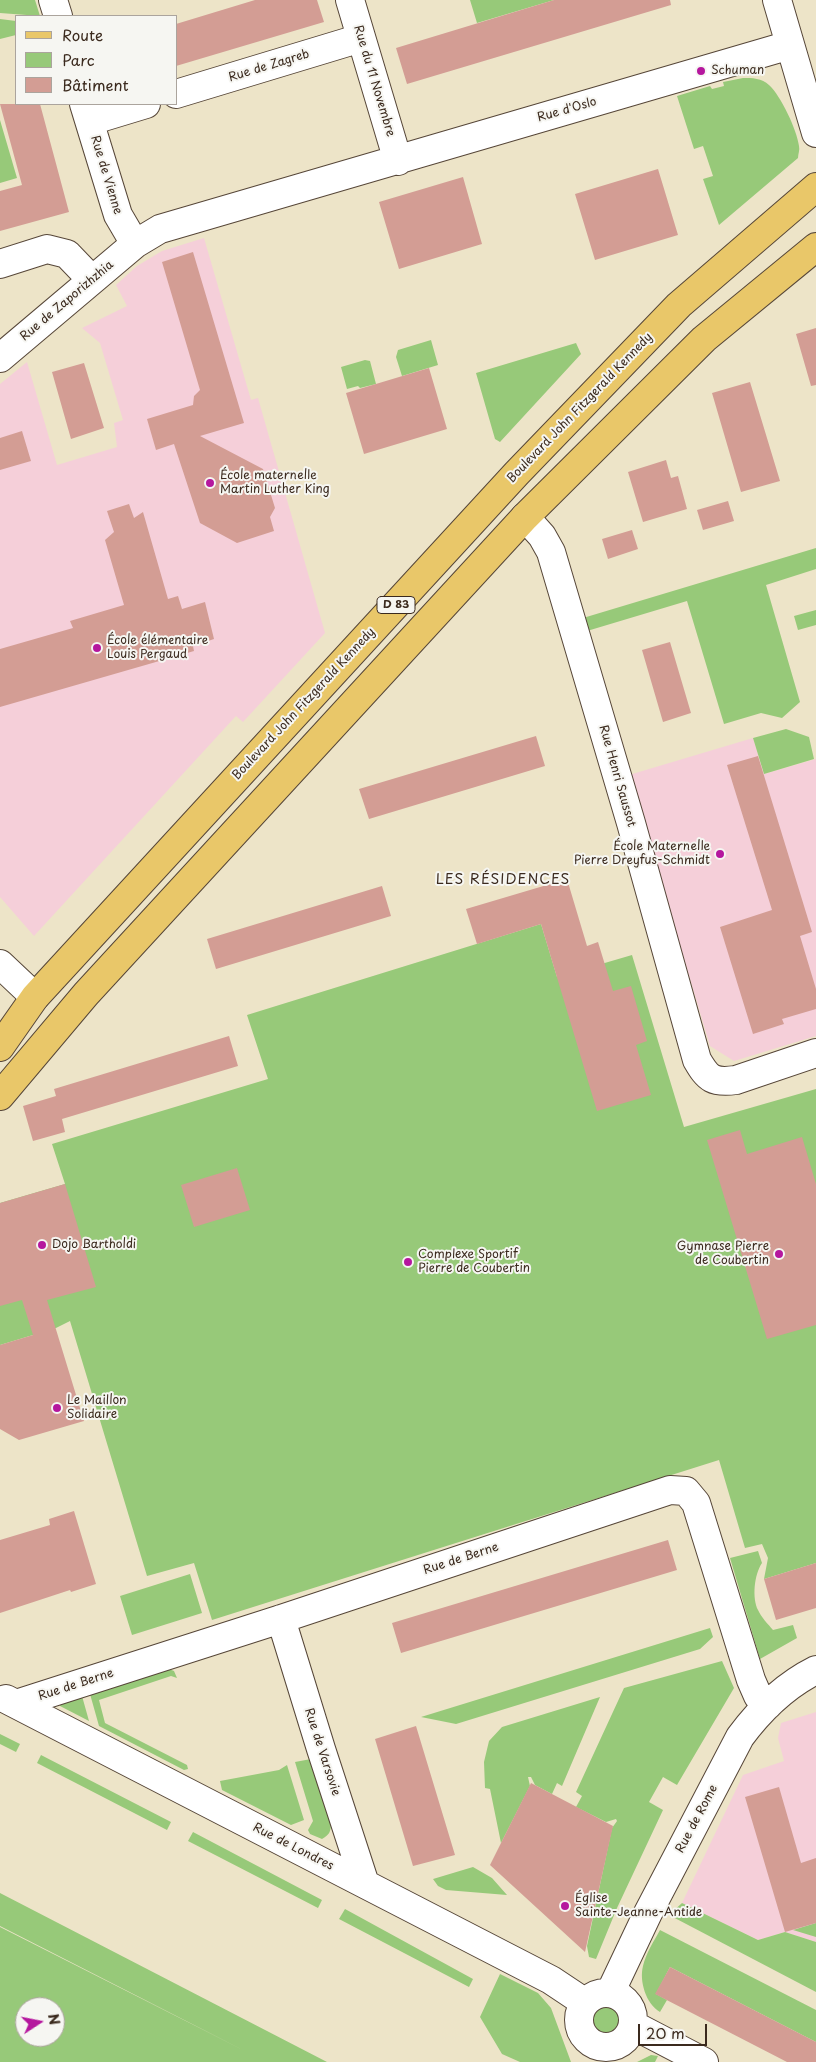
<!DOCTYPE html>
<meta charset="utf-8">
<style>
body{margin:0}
#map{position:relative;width:816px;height:2062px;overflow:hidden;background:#ede4c8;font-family:"Playpen Sans",sans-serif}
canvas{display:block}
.legend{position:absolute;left:15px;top:15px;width:162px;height:90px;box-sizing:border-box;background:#f6f6f2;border:1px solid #aba49d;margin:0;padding:6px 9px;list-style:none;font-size:15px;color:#3b2a1e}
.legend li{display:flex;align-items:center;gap:10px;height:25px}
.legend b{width:25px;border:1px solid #aba49d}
.north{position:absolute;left:15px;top:1997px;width:50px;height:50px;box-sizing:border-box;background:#f6f6f2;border:1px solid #aba49d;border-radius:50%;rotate:79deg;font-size:14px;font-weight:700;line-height:20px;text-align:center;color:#3b2a1e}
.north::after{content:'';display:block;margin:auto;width:18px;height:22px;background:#b5179e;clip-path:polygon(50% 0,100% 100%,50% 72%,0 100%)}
.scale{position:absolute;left:638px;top:2024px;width:69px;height:22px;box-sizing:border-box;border:2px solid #3b2a1e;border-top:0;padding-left:6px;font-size:15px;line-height:18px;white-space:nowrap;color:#3b2a1e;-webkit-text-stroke:4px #f6f6f2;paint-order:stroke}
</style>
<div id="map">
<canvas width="816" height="2062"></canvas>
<ul class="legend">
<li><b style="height:6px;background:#e9c769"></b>Route</li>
<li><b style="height:14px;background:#97c979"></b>Parc</li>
<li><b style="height:14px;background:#d39d94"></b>Bâtiment</li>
</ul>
<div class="north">N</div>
<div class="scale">20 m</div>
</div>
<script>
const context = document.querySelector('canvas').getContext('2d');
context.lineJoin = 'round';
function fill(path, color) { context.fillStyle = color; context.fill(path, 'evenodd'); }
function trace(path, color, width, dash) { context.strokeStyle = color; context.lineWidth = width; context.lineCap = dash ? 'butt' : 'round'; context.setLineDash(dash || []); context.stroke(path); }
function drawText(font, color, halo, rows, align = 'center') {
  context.font = font + ' "Playpen Sans",sans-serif'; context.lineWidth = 4; context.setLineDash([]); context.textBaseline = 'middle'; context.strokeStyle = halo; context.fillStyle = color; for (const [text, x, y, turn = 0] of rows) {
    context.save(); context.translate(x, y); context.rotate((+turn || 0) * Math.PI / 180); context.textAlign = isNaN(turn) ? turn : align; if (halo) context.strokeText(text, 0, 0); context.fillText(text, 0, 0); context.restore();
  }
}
fill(new Path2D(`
 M204,238L251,400L258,398L325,633L243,722L236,716L34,936L0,897V384L27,362L57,465L117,447L114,423L123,420L100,343L82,328L127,306L116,285L137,266L162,251Z
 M753,738L764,774L816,759V1036L734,1061L710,1046L629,775Z
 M816,1712V1942L785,1932L758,1940L682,1903L743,1775L784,1761L778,1738L781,1723Z`), '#f5cfd9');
fill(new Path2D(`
 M0,0H35L40,16L0,13Z
 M470,0H554L477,23Z
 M0,19L16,21V35L0,39Z
 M743,78C752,78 762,78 769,85C781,96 797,130 799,146C800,150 798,154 798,158L719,225L703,179L713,176L703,146L694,149L677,96L710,86L712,89L724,86L723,82Z
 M0,120L17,178L0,183Z
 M431,340L438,365L402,376L396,357L398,350Z
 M576,343L581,354L500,442L495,439L476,373Z
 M365,360L370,361L376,384L360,388L358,386L347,389L341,367Z
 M816,548V569L766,585L800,702L782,718L761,713L724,724L687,601L587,631L583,618Z
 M816,610V625L798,630L794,616Z
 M786,729L809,737L814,759L764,774L753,738Z
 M541,924L557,977L632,955L684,1127L816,1089V1563L764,1579L768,1558L762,1544L745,1548L719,1460L212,1620L194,1563L147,1576L70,1321L56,1328L0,1345V1203L65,1184L52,1144L268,1079L247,1015Z
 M758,1551L762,1563C754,1575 752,1598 758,1610C761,1617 768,1624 773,1630L793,1625L797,1638L760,1659L730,1558Z
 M190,1574L202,1613L132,1635L120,1596Z
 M710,1628L713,1637L700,1649L456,1724L421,1717Z
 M722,1661L734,1688L677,1785L663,1777L649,1802L663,1810L617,1908L596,1959L589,1957L587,1946L612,1828L617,1821L616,1819L606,1822L576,1807L582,1796L576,1792L624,1688Z
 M169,1669L174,1671L177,1678L171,1676L99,1700L105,1723L187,1765L188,1769L184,1770L99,1726L90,1694Z
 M82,1696L89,1721L60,1706L59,1703Z
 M600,1697L562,1786L557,1783L552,1794L535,1785L531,1777H528L530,1786L501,1843L490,1789L485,1788L484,1762L489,1741L502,1727Z
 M0,1734L20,1744L16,1752L0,1744Z
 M41,1755L171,1822L167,1830L37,1763Z
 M311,1759L331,1823C331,1832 329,1835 322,1839L310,1834L308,1830L313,1821L295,1762Z
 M287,1765L304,1820L291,1825L222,1790L220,1781L279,1770Z
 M193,1832L322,1900L318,1908L188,1841Z
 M473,1867L492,1878L507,1895L446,1890L438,1886L433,1879Z
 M0,1893L327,2062H0V1927L247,2052L0,1926ZM25,2007H55V2037H25Z
 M682,1903L758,1940L785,1932L816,1942V1992L669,1915Z
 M345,1909L473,1979L469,1987L339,1919Z
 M816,1923V1937L793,1930Z
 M660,1930L816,2010V2042L670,1967L656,1994L667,2000L660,2012C646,2004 639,1981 643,1966C646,1953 654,1941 660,1930Z
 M500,1974L538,1993L551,2008L571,2062H520L502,2054L480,2017Z
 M589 2021a16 16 0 1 1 32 0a16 16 0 1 1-32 0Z
 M651,2055L658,2056L655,2062H637Z`), '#97c979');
fill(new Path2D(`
 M255,0H317L324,22L176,66V24Z
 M554,0H670L671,5L407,84L396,48Z
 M0,104H40L69,212L0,231V191L22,185Z
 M658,169L678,235L595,260L575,194Z
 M463,177L482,244L399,269L379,202Z
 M193,252L244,423L200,436L263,469L275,508L270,517L274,531L237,543L200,523L174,444L156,450L147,419L193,405L194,396L200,390L162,262Z
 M816,328V385L811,386L796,334Z
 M84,363L104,428L71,439L52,372Z
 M429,368L447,429L364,454L346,393Z
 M750,382L780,481L741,492L712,393Z
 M22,431L31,461L0,470V438Z
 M666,460L671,478L678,476L687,509L643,522L628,472Z
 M728,501L734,521L703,530L697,510Z
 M129,504L134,518L143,512L168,599L178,596L182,609L205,602L214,639L193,646L194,651L0,707V649L73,628L70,621L124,605L105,540L114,532L107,511Z
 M632,530L638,549L608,559L602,539Z
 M670,642L691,713L663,722L642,650Z
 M536,736L545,766L369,819L359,789Z
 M758,756L812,932L800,936L816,989V1009L782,1019L784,1024L753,1034L720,927L772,910L727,765Z
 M567,879L587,946L598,942L613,991L631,986L647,1041L636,1045L651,1095L597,1111L541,924L477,944L466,909Z
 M382,886L391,916L216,969L207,939Z
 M229,1036L238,1066L62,1119L65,1132L33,1141L23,1106L56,1096L54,1089Z
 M740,1130L747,1154L802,1137L816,1184V1325L767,1339L707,1140Z
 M237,1168L250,1210L194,1227L181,1185Z
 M65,1184L96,1287L47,1300L84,1421L19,1440L0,1429V1345L33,1335L22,1300L0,1306V1203Z
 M74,1511L96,1584L71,1592L70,1590L0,1613V1540L50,1525L49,1519Z
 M668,1540L677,1570L401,1653L392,1623Z
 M816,1563V1608L776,1620L764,1579Z
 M416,1726L455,1855L413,1866L375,1739Z
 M531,1783L613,1826L585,1952L490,1865Z
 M779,1787L801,1863L816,1858V1923L785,1932L745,1797Z
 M670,1967L816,2042V2062H787L655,1994Z`), '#d39d94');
const minor = new Path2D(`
 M53,0L58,16
 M350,0L398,161
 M777,0L816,133
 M176,94L361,38
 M84,104L118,215L135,244
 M90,121L146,104
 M0,264L47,249L67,254L92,280
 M0,358L135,244L160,229L790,45
 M525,517L542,536L551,552L631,823L697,1060C708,1079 713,1083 736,1080L816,1053
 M0,964L35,997
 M281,1619L321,1749L365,1884
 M6,1699L551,1980L584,2002
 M16,1704L281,1619L670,1490L686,1491L696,1503L751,1680L758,1696L768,1705
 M579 2020a27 27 0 1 1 54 0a27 27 0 1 1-54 0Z
 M610,1993L648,1913L740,1737C760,1710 786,1685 816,1670
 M633,2025L704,2062`);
const major = new Path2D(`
 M0,1047L35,997L517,473L679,305L816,187
 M0,1096L86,994L525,517L704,339L816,247`);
trace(minor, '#564638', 30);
trace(major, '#564638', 30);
trace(minor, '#fff', 28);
trace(major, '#e9c769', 28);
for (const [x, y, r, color] of [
 [701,71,5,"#b5179e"],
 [210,483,5,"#b5179e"],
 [97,648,5,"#b5179e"],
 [720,854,5,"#b5179e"],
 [42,1245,5,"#b5179e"],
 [779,1254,5,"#b5179e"],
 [408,1262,5,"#b5179e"],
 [57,1408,5,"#b5179e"],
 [565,1906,5,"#b5179e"]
]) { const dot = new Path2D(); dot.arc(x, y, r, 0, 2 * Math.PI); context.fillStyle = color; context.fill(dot); trace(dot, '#f6f6f2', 2); }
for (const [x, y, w] of [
 [396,605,38]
]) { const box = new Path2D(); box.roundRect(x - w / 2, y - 8.5, w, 17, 4); context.fillStyle = '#f6f6f2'; context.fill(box); trace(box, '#3b2a1e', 1); }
drawText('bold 11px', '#3b2a1e', null, [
 ["D 83",396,605]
]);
drawText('12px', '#3b2a1e', '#f6f6f2', [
 ["Rue de Zagreb",269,66,-17],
 ["Rue du 11 Novembre",374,81,73],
 ["Rue d'Oslo",567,110,-16],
 ["Rue de Vienne",106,175,73],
 ["Rue de Zaporizhzhia",67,301,-40],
 ["Boulevard John Fitzgerald Kennedy",580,408,-46],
 ["Boulevard John Fitzgerald Kennedy",304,704,-47],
 ["Rue Henri Saussot",617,776,74],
 ["Rue de Berne",461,1559,-18],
 ["Rue de Berne",76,1685,-18],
 ["Rue de Varsovie",322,1752,72],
 ["Rue de Rome",697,1819,-62],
 ["Rue de Londres",293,1847,27]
]);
drawText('12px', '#3b2a1e', '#f6f6f2', [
 ["Schuman",711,71],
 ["École maternelle",220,476],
 ["Martin Luther King",220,490],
 ["École élémentaire",107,641],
 ["Louis Pergaud",107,655],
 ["École Maternelle",710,847,"right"],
 ["Pierre Dreyfus-Schmidt",710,861,"right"],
 ["Dojo Bartholdi",52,1245],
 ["Gymnase Pierre",769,1247,"right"],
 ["de Coubertin",769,1261,"right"],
 ["Complexe Sportif",418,1255],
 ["Pierre de Coubertin",418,1269],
 ["Le Maillon",67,1401],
 ["Solidaire",67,1415],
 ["Église",575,1899],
 ["Sainte-Jeanne-Antide",575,1913]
], 'left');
context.letterSpacing = '1px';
drawText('14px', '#3b2a1e', '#f6f6f2', [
 ["LES RÉSIDENCES",503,880]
]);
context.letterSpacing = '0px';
</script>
